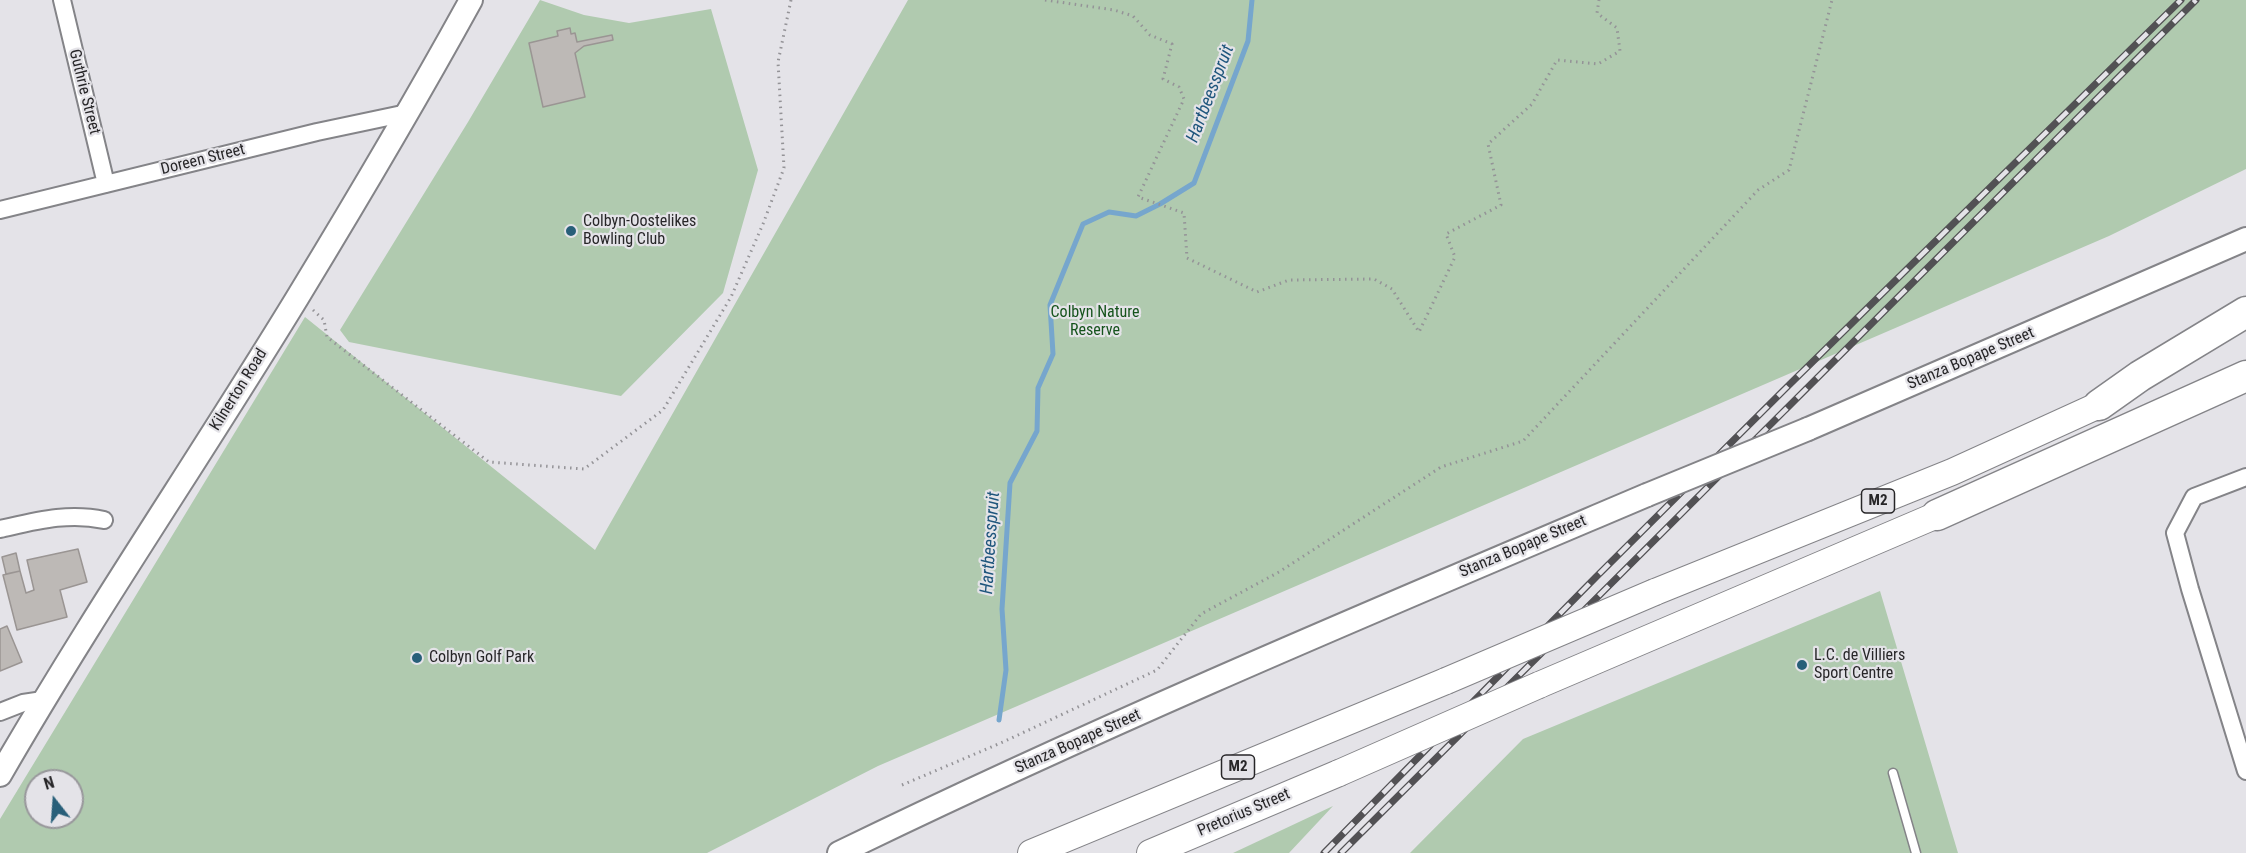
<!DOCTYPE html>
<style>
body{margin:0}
#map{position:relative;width:2246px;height:853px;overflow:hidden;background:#e4e3e8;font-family:"Roboto Condensed",sans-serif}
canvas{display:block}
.north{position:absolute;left:24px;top:769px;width:60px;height:60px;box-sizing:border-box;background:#e4e3e8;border:2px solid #98979b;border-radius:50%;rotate:343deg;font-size:16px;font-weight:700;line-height:24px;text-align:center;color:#272628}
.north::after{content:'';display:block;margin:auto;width:21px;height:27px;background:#285f79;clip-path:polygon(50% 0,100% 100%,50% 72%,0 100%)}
</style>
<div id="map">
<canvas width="2246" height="853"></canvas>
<div class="north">N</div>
</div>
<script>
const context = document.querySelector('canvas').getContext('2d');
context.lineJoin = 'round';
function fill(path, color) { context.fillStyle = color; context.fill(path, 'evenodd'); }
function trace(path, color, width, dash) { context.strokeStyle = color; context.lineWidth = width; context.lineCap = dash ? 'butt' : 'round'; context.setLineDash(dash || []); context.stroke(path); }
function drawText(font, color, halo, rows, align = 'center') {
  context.font = font + ' "Roboto Condensed",sans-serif'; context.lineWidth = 4.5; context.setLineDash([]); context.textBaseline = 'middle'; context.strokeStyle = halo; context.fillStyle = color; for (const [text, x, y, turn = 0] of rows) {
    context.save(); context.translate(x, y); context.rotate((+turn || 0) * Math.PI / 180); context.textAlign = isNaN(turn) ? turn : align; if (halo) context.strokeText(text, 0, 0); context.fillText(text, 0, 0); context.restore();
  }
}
fill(new Path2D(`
 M540,0L584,15L629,23L711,9L758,170L723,293L621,396L349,342L340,330L468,122Z
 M908,0H2246V169L2109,236L878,766L707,853H0V819L305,317L595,550ZM36,781H72V817H36Z
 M1880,591L1958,853H1410L1523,739Z
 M1333,806L1289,853H1233Z`), '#b0caaf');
trace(new Path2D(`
 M999,720L1006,670L1002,609L1010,483L1037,431L1038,388L1053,354L1050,305L1083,224L1109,212L1136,216L1160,204L1194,183L1248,41L1252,0`), '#76a6cd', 5);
const building = new Path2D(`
 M570,28L571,34L575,33L577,42L612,35L613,40L584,46L575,53L585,97L543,107L529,43L558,36L557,31Z
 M78,549L87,582L60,590L67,617L17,630L3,575L20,571L26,593L34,590L27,560Z
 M16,553L20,571L6,574L2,557Z
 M7,626L22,662L0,671V629Z`);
fill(building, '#bdb9b6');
trace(building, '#9a9593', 1.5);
const lane = new Path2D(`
 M1893,773L1916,853`);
const street = new Path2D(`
 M62,0L106,184
 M0,210L317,132L407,113
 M2246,477L2194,497L2175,533L2190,589L2246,771
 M0,529C36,521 68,512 104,520
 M0,712L23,703L43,700`);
const secondary = new Path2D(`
 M1808,429L2246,239
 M0,775C94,612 201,456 299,295C358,198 416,100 471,0
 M839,853C1104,724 1376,610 1647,495`);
const primary = new Path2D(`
 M1655,592L1952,472L2099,405
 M1539,685L1937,515
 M1031,853L1446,681
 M1150,853L1339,773`);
const highway = new Path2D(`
 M2099,405L2140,376L2246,312
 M1937,515L2246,376`);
trace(lane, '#848488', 11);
trace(street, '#848488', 20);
trace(secondary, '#848488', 26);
trace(primary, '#848488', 28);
trace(highway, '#848488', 33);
trace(new Path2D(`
 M1045,0L1114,10L1133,16L1150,35L1172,44L1163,79L1179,87L1184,99L1138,197L1184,213L1187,258L1257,292L1289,280L1374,279L1392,289L1419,332L1455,257L1446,234L1501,205L1488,144L1532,104L1557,60L1598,64L1620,51L1617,28L1597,13L1599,0
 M313,310L324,320L327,337L489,462L584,469L663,410L731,297L763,224L784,168L778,62L791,0
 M902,785L1003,742L1157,670L1201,614L1279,572L1441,467L1523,441L1758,190L1789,170L1832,0`), '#949397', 3, [1.5, 4.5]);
trace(lane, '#fff', 8);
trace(street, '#fff', 16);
trace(secondary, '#fff', 22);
trace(primary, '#fff', 26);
trace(highway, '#fff', 30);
const rail = new Path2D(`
 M1324,853L1596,577L1790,384L2181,0
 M1341,853L2196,0`);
trace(rail, '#525154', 7);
trace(rail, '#e4e3e8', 4.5, [14]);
const secondaryBridge = new Path2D(`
 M1647,495L1808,429`);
const primaryBridge = new Path2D(`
 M1446,681L1655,592
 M1339,773L1539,685`);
trace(secondaryBridge, '#848488', 26, []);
trace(primaryBridge, '#848488', 28, []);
trace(secondaryBridge, '#fff', 22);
trace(primaryBridge, '#fff', 26);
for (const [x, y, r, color] of [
 [571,231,6,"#285f79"],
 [417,658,6,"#285f79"],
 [1802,665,6,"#285f79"]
]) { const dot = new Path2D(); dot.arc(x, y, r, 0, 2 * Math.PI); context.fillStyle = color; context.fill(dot); trace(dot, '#e4e3e8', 2); }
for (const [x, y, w] of [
 [1878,501,33],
 [1238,767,33]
]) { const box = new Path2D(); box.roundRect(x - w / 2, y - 12, w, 24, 4.5); context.fillStyle = '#e4e3e8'; context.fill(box); trace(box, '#272628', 1.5); }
drawText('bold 15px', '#272628', null, [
 ["M2",1878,501],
 ["M2",1238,767]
]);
drawText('16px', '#272628', '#e4e3e8', [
 ["Guthrie Street",84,92,76],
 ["Doreen Street",203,160,-14],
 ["Stanza Bopape Street",1971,359,-23],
 ["Kilnerton Road",239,390,-58],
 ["Stanza Bopape Street",1523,547,-23],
 ["Stanza Bopape Street",1078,742,-24],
 ["Pretorius Street",1244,813,-23]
]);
drawText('16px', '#272628', '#e4e3e8', [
 ["Colbyn-Oostelikes",583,222],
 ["Bowling Club",583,240],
 ["L.C. de Villiers",1814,656],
 ["Sport Centre",1814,674],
 ["Colbyn Golf Park",429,658]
], 'left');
drawText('16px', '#15531c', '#e4e3e8', [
 ["Colbyn Nature",1095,313],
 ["Reserve",1095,331]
]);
drawText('italic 18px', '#1e557c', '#e4e3e8', [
 ["Hartbeesspruit",1211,94,-69],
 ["Hartbeesspruit",991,543,-86]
]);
</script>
